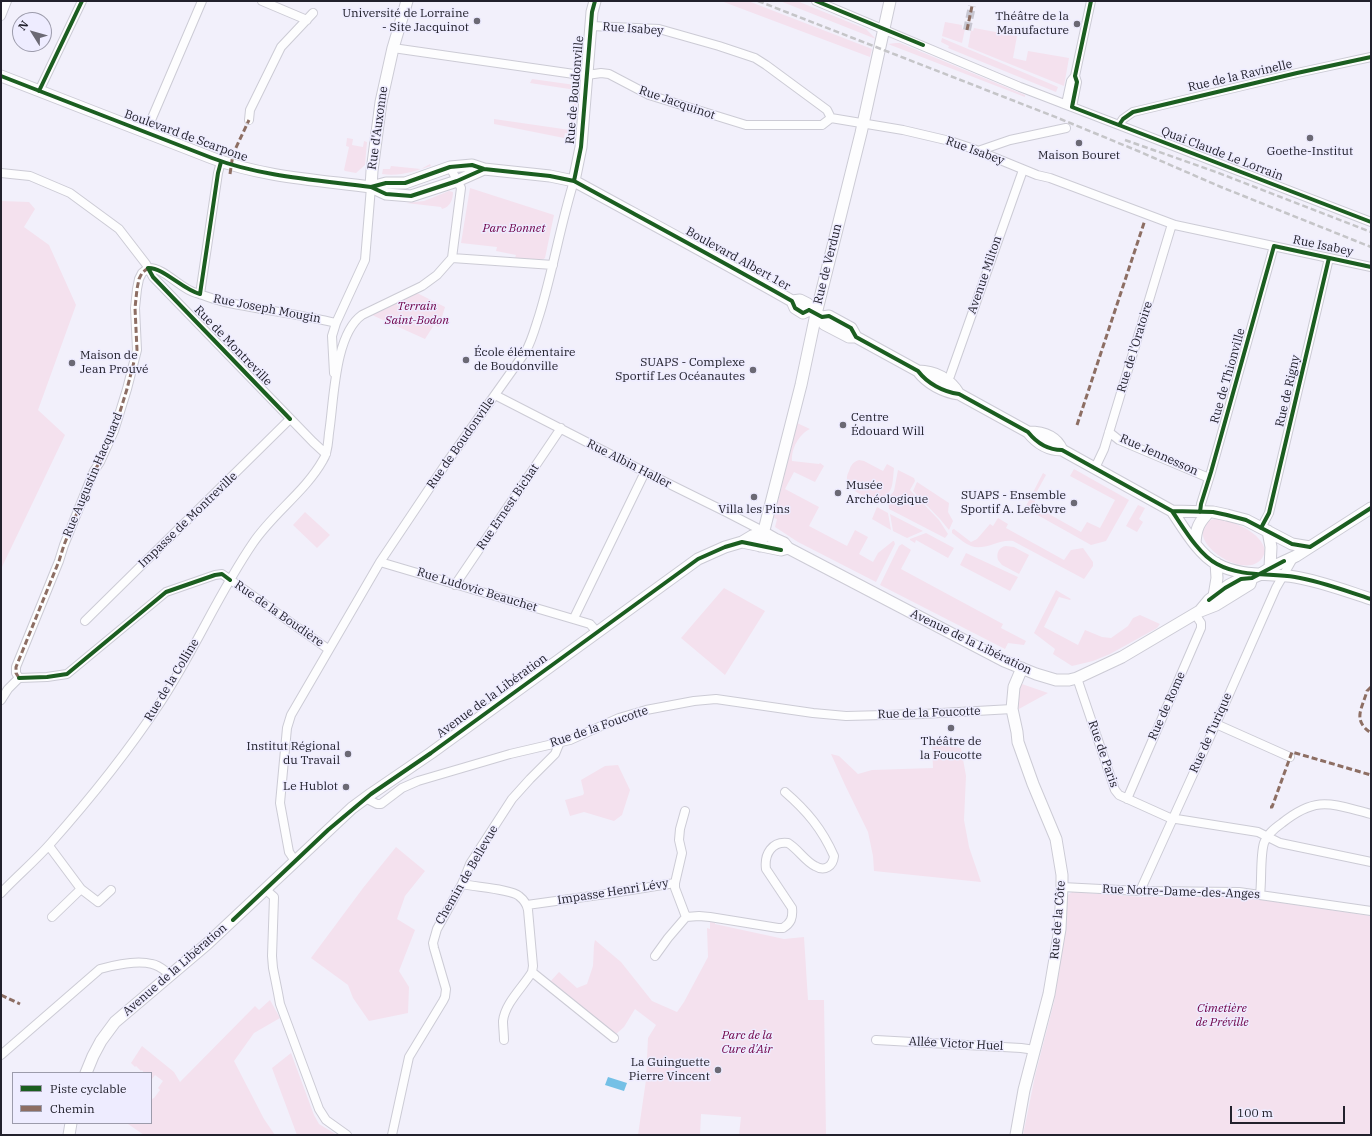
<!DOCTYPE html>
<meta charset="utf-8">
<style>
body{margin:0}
#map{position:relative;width:1372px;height:1136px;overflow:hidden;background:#f2f0fb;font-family:"IBM Plex Serif",serif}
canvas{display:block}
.frame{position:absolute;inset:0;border:2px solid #22212c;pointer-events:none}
.legend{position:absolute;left:12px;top:1072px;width:140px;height:52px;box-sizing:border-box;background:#eeecff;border:1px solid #9c9bab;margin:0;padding:5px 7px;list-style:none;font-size:12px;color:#22212c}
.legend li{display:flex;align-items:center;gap:8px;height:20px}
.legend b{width:20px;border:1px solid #9c9bab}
.north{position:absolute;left:12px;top:12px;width:40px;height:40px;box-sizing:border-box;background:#eeecff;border:1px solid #9c9bab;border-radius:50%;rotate:307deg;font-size:11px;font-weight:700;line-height:16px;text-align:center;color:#22212c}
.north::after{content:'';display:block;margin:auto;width:14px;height:18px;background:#6b6974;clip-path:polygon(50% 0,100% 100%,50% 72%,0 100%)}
.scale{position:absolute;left:1230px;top:1106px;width:115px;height:18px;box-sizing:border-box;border:2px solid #22212c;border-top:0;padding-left:5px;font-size:12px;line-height:14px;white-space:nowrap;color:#22212c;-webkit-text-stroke:3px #eeecff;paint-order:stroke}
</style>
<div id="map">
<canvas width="1372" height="1136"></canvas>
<div class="frame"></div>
<ul class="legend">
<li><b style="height:5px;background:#1b5e20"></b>Piste cyclable</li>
<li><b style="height:5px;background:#8d6e63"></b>Chemin</li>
</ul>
<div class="north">N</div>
<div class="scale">100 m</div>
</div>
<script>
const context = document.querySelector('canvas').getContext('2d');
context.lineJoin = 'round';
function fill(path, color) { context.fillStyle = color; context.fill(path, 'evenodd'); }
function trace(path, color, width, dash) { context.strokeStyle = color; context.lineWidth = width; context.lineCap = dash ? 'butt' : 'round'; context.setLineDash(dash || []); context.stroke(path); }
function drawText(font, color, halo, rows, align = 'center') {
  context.font = font + ' "IBM Plex Serif",serif'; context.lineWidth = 3; context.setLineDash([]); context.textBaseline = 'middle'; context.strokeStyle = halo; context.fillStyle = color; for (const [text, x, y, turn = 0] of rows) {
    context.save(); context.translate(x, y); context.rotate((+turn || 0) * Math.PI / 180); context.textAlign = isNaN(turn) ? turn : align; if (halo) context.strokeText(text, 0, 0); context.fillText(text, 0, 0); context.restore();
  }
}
fill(new Path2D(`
 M721,1H748L872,49L870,57Z
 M780,1H797L866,29L876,39Z
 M945,22L962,25V29H965L962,43L942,36Z
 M974,28L1017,36L1013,58L1026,61L1028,51L1069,58L1064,86L968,47L971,30L973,31Z
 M942,38L1058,87L1056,92L948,48L949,46L941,42Z
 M896,43H900L1025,95V97L888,44Z
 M532,79L575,85L579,91L576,106L574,105L576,90L530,83Z
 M572,115H575L571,134L565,133L564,138L494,124V119L570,130Z
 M347,138L353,139L352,145L363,147L364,141L367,142L365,165L356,173L345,171L344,170L349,147L346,146Z
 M430,164L431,166C415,171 399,177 382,174L383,169H390L391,166L421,169Z
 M470,188L554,215L545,258L542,260L515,258L516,255L496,251L497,247L461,243Z
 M449,191L453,192C453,200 450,207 442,209L441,207L406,203L424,201Z
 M1,201L29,202L35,209L24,227L49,245L76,305L38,410L65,435L1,569Z
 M417,293L445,307L439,327L434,325L425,339L372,315Z
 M797,423L810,429C799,434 791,449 792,461L819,464L820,463L824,466L815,482L794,472L785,489L819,507L809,526L847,546L855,530L868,537L859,554L873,562L878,553L893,541H894L895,544L876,582L798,542L775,527L777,519L774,518Z
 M859,460L864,461L883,471L887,464L894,468C892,487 894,490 879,503C867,497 839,489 849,471C851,465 853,462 859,460Z
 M1074,469L1129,500L1106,541L1091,545L1025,508L1043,473L1046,475L1036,493L1038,496L1033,505L1081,532L1087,522L1100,528L1115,500L1070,476Z
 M898,470L914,478L915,481L910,490L939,520L948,534L945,538L889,509L888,498L894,491Z
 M917,482L949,503L948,512L953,521L949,530L940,519L913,491Z
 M1138,505L1145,508L1139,519L1143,522L1137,532L1126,526Z
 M877,507L888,513L891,530L872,519Z
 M305,512L330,535L317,548L293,525Z
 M890,514L923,531L907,538L893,531Z
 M998,518L1008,524L1006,528L1064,560L1071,550L1083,548L1093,562V566L1084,579L1013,541C1006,540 1000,542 994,544C972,551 969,546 952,533V530L954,529L971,542L977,539L990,524L993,526Z
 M1215,519C1231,519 1263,533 1265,551C1257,586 1193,549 1204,528C1206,522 1209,520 1215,519Z
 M926,533L954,548L948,558L916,540L915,543L910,540V539Z
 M902,544L911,550L901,569L1001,623L1003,624L1001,628L1026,641L1024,645L1008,643L1005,649L880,585L899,546Z
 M1006,546L1014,547L1029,555L1019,574L1002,565L998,560C996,553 999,547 1006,546Z
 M966,553L1018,577L1010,591L960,565Z
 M724,588L765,611L725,675L681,638Z
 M1056,590L1071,599L1070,600L1059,597L1044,627L1078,645L1085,630L1102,637L1111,638L1128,626L1133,618L1140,615L1160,624L1157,628L1110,654L1093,661L1072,666L1053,654L1055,649L1034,633Z
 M1019,683L1048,693L1017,710L1019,694L1017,693Z
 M932,744L961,748L966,776L964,820L969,847L981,882L874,871L873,856L868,832L845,785L831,754L839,756L858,774L872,770L933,768Z
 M618,765L630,790L622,815L614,821L584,812L570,816L565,800L583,795L584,793L581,780L605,766Z
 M396,847L425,871L405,896L397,919L415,930L399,971L409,987L408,1013L369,1021L353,998L348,985L311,958L363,888Z
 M1072,892L1142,897H1243L1371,916V1135H1023L1035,1076L1054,1002L1064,937L1068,895Z
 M710,922L715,923V924L784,939L804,937L808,1000H824L826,1135H739L741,1117L701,1114L700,1135H638L646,1080L648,1038L656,1025L635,1009L624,1027L615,1035L549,983L559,972L577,988L587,984L593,966L594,945L595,940L621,962L652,1001L677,1012L684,1002L708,957L707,928L710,929Z
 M270,1000L280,1018L254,1033L234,1061L264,1119L275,1135H144L128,1124L151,1123V1096L152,1099L154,1098L160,1090L158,1088L163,1081L155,1075L152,1079L151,1078V1073H144L142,1070L141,1071L136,1066L135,1067L131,1063L142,1046L174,1072L180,1082L255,1006L259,1010Z
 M291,1053L314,1115L319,1124L337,1135H297L272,1068Z`), '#f4e1ee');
fill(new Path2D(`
 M608,1077L627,1083L624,1091L605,1085Z`), '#74c0e6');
trace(new Path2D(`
 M967,30L972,6`), '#c8c7d2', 8, [8, 4]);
const street = new Path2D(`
 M262,1L307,20
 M816,1L1020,87L1371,222
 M1,16L7,1
 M591,26L659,29L719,46L755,58L766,65L827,110L831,118
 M393,48L581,75H587L601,73L609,74L649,95L746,125H822L831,118
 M39,91L82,1
 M1066,104L1071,81L1075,76
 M1072,107L1077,82L1075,76L1091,1
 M831,118L903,130L950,141L971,148L1037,175L1050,178L1175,225L1371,267
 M249,120L250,110L281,47L313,13
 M1119,125L1123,119L1133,112L1297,73L1371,57
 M146,132L202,1
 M978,151L1010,140L1066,128
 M1,173L30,176L70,193L119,229L146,264L153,277L313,442L326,454
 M452,258L553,265
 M148,268C164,267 180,289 196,293C206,296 215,300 225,302C262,310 299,314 336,323
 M200,294L218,173L221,162
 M334,373L332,336L336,323L365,260L371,187
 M946,380L950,376L1023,170
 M495,395L645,472L726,512L757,528L763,534
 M1109,432L1119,440L1209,478
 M1095,468L1104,449L1172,224
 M1200,512L1201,504L1211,472L1274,246
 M1261,528L1269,513L1329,258
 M380,562L590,624L597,632
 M455,585L561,428
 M574,618L645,472
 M85,621L290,419
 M19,678L16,673V667L59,561L64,545L94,471L100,462L114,431L127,389L137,350L135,308L137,289L139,279L142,273L148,268
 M1077,678L1115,790L1119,795L1170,818L1258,832L1280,843L1371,862
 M1,700L8,689L19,678L47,677L67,674L166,592L215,575L222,574L235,583L328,649
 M1216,724L1290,757
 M365,798L377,804H381L402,788L418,781L510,754L570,740L619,718L646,710L694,701L716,699L813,713L846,716L923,714L1012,709
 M1127,799L1201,628V623L1197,617L1198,612
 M685,811L680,829L679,840L682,853L675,883V888L686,917
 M49,846L81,889L98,902L111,890
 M295,861L289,852L280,803L287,728L291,715L380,562L445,465L526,351C532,340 535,328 539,316C553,271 560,226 574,181
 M462,884C475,887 511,889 519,896C524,900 527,904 528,910L533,966L532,972C523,987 505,1003 503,1021C503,1027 504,1034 504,1040
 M1062,887L1140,891L1239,892L1371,911
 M265,889L274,897L272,956L273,968L278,993L280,1004L319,1109L326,1120L347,1135
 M1140,891L1219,717L1276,588L1292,560L1295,557
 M1,893C17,876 35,861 50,844C90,799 127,753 160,703C194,652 218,594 253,543C273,513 305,492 323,460C328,453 328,442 329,433C334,402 334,335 362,315L422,286L437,275L452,258L461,188L450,167
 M1260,895C1262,880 1260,856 1264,843C1267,834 1275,828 1282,823C1317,795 1331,804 1371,814
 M527,905L606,894L675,883
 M52,917L81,889
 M655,956L668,938L686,917L699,916L710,917L778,928H783C791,923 793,918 792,908L766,869C764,854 772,841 788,843C798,849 805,861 815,866C825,872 833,866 834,856C822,829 807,811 785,792
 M532,972L614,1038
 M876,1040L1021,1048L1035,1050
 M1,1055L100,969C114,965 138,960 152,964C159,965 165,971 171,975
 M392,1135L409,1057L443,1001L445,997L446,989L434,948L433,943L437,929L462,884L470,864L512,799L530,779L555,754L560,742`);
const secondary = new Path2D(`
 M1,76L212,158C262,177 318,180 371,187L386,194L411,196L457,181L484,169
 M574,181L581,147L592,12L595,1
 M371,187L386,183H405L450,167L472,165L484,169L550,176L574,181C647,221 720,260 792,301L795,308L803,313L809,310
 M371,187L372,171L381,102L393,48L407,1
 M792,301L800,300L808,304L809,310
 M809,310L822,317L829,316L851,328L856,337L918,371C927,383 943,392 959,394L1028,432C1036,442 1048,450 1062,450L1172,511L1213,512L1227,515L1246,520L1292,544L1310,547
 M822,317L824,324L849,337H856
 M918,371C935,371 950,379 959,394
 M1028,432C1042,432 1056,436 1062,450
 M1172,511C1183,527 1199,555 1217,564C1241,577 1268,573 1295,577C1320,581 1346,591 1371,599
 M1268,531L1271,547L1270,568
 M742,542L781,550L788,548
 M1195,543C1196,528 1199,522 1209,512
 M760,546L801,385L816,314L861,133L890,1
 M1214,596L1217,578L1216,563
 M1199,612L1209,600L1229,585L1241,579L1252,578L1259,575L1270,568L1296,556L1371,508
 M86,1073L93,1056L101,1041L115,1022L207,944L352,808L371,794L431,753L698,559L725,547L742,542L752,536L758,534L768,535L775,539L784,543L788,548L1004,661L1036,674L1056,680H1069L1077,678L1122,657L1198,612L1216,605L1250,584L1252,578
 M69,1135L71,1123
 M1016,1135L1024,1090L1049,994L1060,929L1062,887V875L1056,839L1033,784L1018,742L1017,732L1012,709L1014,687L1022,668`);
trace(street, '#cccbd5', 10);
trace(secondary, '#cccbd5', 13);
trace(street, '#fdfdfe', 8);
trace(secondary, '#fdfdfe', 11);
trace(new Path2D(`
 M758,1L1058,118L1138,151L1221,187L1371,247
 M1125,140L1216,172L1371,232`), '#c5c5c8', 2.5, [6, 3]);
trace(new Path2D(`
 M967,30L972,6
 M230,174L233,154L249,120
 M1077,425L1145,220
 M19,678L16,673V667L59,561L64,545L94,471L100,462L114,431L127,389L137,350L135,308L137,289L139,279L142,273L148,268
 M1371,687L1367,691C1362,709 1352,720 1371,733
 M1270,807H1272L1292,752L1371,775
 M1,995L20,1004`), '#8d6e63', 3, [6, 3]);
trace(new Path2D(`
 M816,1L923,45
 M1091,1L1075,76L1077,82L1072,107L1371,222
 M1,76L212,158C262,177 318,180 371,187L386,194L411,196L457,181L484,169
 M39,91L82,1
 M1119,125L1123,119L1133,112L1297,73L1371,57
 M574,181L581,147L592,12L595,1
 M371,187L386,183H405L450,167L472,165L484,169L550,176L574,181C647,221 720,260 792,301L795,308L803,313L809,310
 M148,268L153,277L290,419
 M148,268C163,267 183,290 200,294L218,173L221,162
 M809,310L822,317L829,316L851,328L856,337L918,371C927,383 943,392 959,394L1028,432C1036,442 1048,450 1062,450L1172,511L1213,512L1227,515L1246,520L1292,544L1310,547L1371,508
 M1172,511C1183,527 1199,555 1217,564C1241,577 1268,573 1295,577C1320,581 1346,591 1371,599
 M1200,512L1201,504L1211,472L1274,246L1371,267
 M1261,528L1269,513L1329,258
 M1209,600L1225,588L1241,579L1252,578L1284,561
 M19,678L47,677L67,674L166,592L215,575L222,574L230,580
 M233,920L328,830L371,794L431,753L698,559L725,547L742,542L781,550`), '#1b5e20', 4);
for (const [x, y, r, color] of [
 [477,21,4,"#6b6974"],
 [1077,24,4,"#6b6974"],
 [1310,138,4,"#6b6974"],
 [1079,143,4,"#6b6974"],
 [466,360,4,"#6b6974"],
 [72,363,4,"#6b6974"],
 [753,370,4,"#6b6974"],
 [843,425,4,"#6b6974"],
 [838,493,4,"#6b6974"],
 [754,497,4,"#6b6974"],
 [1074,503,4,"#6b6974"],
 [951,728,4,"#6b6974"],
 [348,754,4,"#6b6974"],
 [346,787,4,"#6b6974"],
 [718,1070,4,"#6b6974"]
]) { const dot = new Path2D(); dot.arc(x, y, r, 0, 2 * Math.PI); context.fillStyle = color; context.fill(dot); trace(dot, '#eeecff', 1.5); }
drawText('12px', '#22212c', '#eeecff', [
 ["Université de Lorraine",469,14],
 ["- Site Jacquinot",469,28],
 ["Théâtre de la",1069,17],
 ["Manufacture",1069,31],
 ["Goethe-Institut",1310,152,"center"],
 ["Maison Bouret",1079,156,"center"],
 ["École élémentaire",474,353,"left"],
 ["de Boudonville",474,367,"left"],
 ["Maison de",80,356,"left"],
 ["Jean Prouvé",80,370,"left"],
 ["SUAPS - Complexe",745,363],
 ["Sportif Les Océanautes",745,377],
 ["Centre",851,418,"left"],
 ["Édouard Will",851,432,"left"],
 ["Musée",846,486,"left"],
 ["Archéologique",846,500,"left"],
 ["SUAPS - Ensemble",1066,496],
 ["Sportif A. Lefèbvre",1066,510],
 ["Villa les Pins",754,510,"center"],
 ["Théâtre de",951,742,"center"],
 ["la Foucotte",951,756,"center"],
 ["Institut Régional",340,747],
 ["du Travail",340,761],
 ["Le Hublot",338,787],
 ["La Guinguette",710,1063],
 ["Pierre Vincent",710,1077]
], 'right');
drawText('12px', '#22212c', '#eeecff', [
 ["Rue Isabey",633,29,4],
 ["Rue de la Ravinelle",1240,76,-13],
 ["Rue de Boudonville",575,90,-85],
 ["Rue Jacquinot",677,103,19],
 ["Rue d'Auxonne",378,128,-82],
 ["Boulevard de Scarpone",186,136,20],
 ["Rue Isabey",975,151,20],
 ["Quai Claude Le Lorrain",1222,154,21],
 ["Rue Isabey",1323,246,12],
 ["Boulevard Albert 1er",738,259,29],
 ["Rue de Verdun",828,264,-76],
 ["Avenue Milton",985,275,-71],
 ["Rue Joseph Mougin",267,309,11],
 ["Rue de Montreville",233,346,46],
 ["Rue de l'Oratoire",1135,347,-73],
 ["Rue de Thionville",1228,376,-74],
 ["Rue de Rigny",1288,391,-77],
 ["Rue de Boudonville",461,443,-55],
 ["Rue Jennesson",1159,455,24],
 ["Rue Albin Haller",629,464,27],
 ["Rue Augustin Hacquard",93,475,-67],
 ["Rue Ernest Bichat",508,507,-56],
 ["Impasse de Montreville",188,520,-44],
 ["Rue Ludovic Beauchet",477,590,17],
 ["Rue de la Boudière",279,614,35],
 ["Avenue de la Libération",971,642,26],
 ["Rue de la Colline",172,680,-59],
 ["Avenue de la Libération",492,696,-36],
 ["Rue de Rome",1167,706,-66],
 ["Rue de la Foucotte",929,713,-2],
 ["Rue de la Foucotte",599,727,-19],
 ["Rue de Turique",1211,733,-66],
 ["Rue de Paris",1103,754,71],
 ["Chemin de Bellevue",467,875,-60],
 ["Impasse Henri Lévy",613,892,-9],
 ["Rue Notre-Dame-des-Anges",1181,892,2],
 ["Rue de la Côte",1058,920,-85],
 ["Avenue de la Libération",175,970,-41],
 ["Allée Victor Huel",956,1044,3]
]);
drawText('italic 12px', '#6e0048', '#eeecff', [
 ["Parc Bonnet",514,229],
 ["Terrain",417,307],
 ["Saint-Bodon",417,321],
 ["Cimetière",1222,1009],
 ["de Préville",1222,1023],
 ["Parc de la",747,1036],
 ["Cure d'Air",747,1050]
]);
</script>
